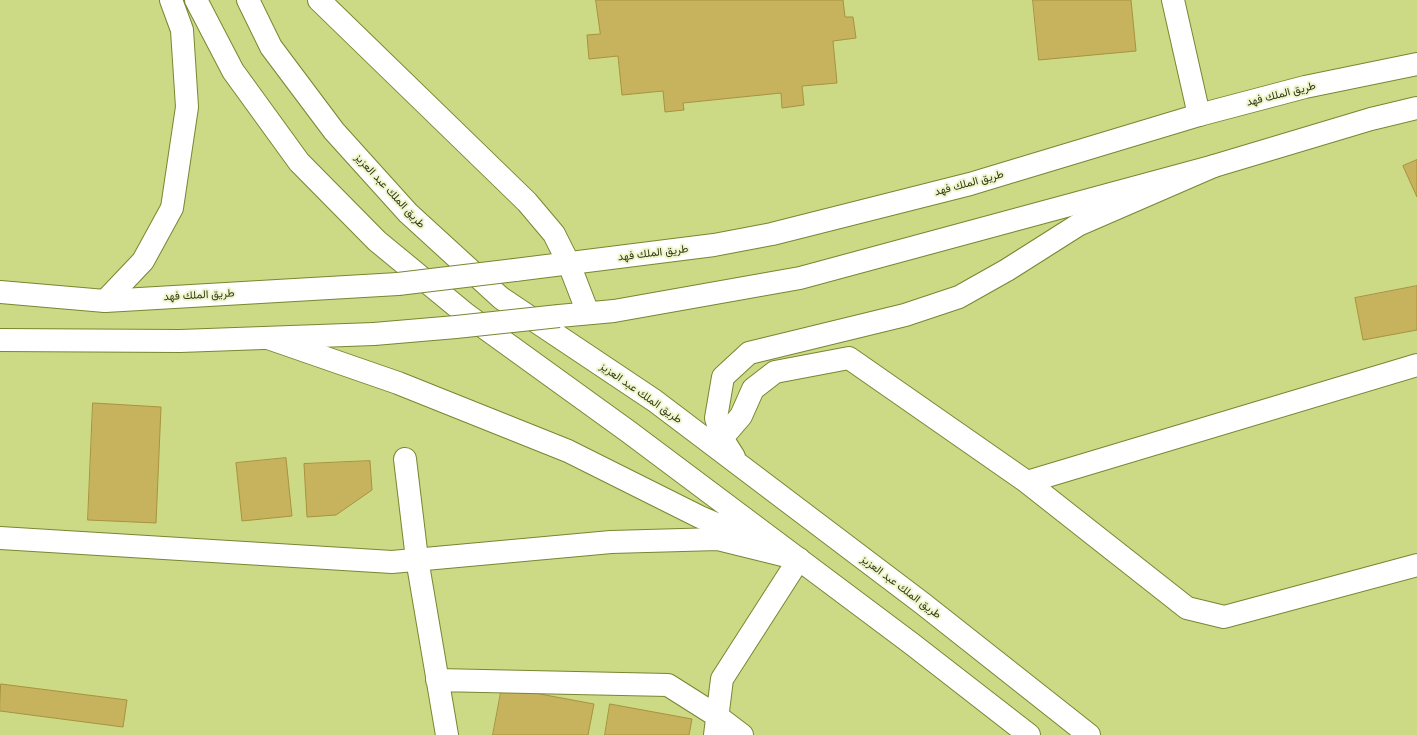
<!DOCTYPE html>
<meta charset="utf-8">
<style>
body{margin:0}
canvas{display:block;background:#ccd985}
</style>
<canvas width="1417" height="735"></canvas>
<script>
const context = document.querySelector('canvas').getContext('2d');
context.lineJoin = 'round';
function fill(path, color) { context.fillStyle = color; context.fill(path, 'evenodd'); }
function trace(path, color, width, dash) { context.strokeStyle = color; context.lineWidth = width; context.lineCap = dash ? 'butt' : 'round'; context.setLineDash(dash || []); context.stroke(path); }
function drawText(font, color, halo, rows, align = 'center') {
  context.font = font + ' Mulish,Vazirmatn,sans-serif'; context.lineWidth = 4; context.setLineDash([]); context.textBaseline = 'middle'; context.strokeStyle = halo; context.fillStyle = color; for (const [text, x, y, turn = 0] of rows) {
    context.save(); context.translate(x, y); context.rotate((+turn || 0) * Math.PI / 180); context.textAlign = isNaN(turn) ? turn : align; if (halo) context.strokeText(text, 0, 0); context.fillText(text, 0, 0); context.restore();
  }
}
const building = new Path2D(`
 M596,0H843L845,17H853L856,38L833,41L837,83L802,86L804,105L782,108L781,93L683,103L684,110L665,112L663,91L622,95L618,56L589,59L587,35L600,34Z
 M1033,0H1131L1136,51L1039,60Z
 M1417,160V197L1403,166Z
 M1417,286V330L1363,340L1355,298Z
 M93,403L161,407L156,523L88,520Z
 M286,458L292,516L242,521L236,463Z
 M370,461L372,490L336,515L307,517L304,464Z
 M1,684L127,700L123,727L0,711Z
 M502,687L594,704L588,735H493Z
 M610,704L692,719L689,735H605Z`);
fill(building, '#c7b25e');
trace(building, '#a7933d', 1);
const minor = new Path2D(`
 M1173,0L1199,115
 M722,438L741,416L753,389L775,372L849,358L1027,482L1187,608L1224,617L1417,565
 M405,459L417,559L447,735
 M1027,482L1417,365
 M0,538L392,562L611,542L718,539L799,559L722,679L715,735
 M437,680L668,685L717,716L742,735`);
const major = new Path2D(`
 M515,270L714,245L772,234L970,184L1199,115L1305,87L1417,64
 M0,292L105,301L398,284
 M559,316L614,311L800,278L1214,166L1371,119L1417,108
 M0,340L180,341L374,334`);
const highway = new Path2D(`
 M196,0L233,71L299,162L377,241L467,315L629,432L912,644L1029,735
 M248,0L271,47L334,131L408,213L501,298L655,401L922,603L1089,735
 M319,0L527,202L554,234L569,264L588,313
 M105,301L143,261L172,208L187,107L182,30L171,0
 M268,338L398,383L568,451L700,517L765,545
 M734,457L722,438L716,418L723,377L749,353L905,315L959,297L1007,270L1078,225L1214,166`);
trace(minor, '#7b8532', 24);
trace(major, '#7b8532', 24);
trace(highway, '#7b8532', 24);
trace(minor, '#fff', 22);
trace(major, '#fff', 22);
trace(highway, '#fff', 22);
const majorBridge = new Path2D(`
 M398,284L515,270
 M374,334L456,327L559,316`);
trace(majorBridge, '#7b8532', 24, []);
trace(majorBridge, '#fff', 22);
drawText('11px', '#323613', '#eef6cd', [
 ["طريق الملك فهد",1281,94,-14],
 ["طريق الملك فهد",969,183,-15],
 ["طريق الملك عبد العزيز",390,191,47],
 ["طريق الملك فهد",653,253,-7],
 ["طريق الملك فهد",199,295,-3],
 ["طريق الملك عبد العزيز",641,393,35],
 ["طريق الملك عبد العزيز",901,587,37]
]);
</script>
